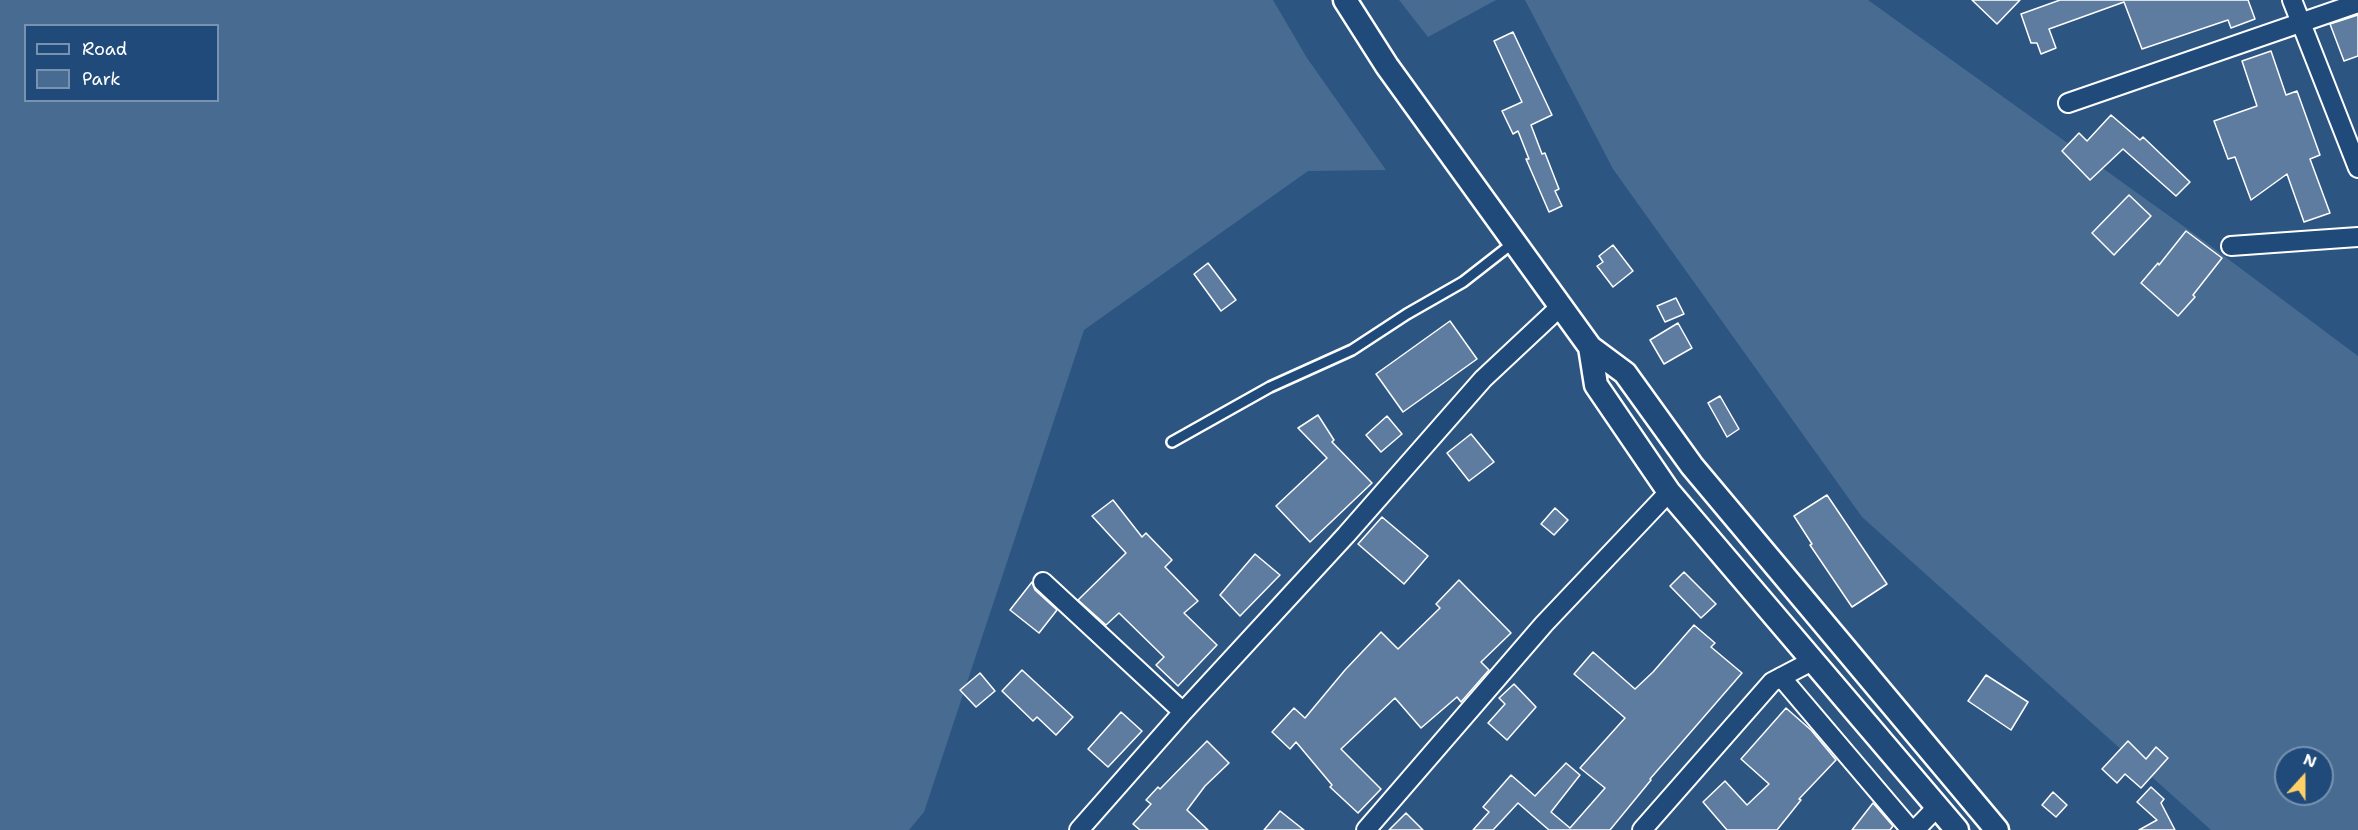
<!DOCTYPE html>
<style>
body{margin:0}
#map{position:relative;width:2358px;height:830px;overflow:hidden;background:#2c5582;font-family:"Shantell Sans",sans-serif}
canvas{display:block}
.legend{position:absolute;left:24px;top:24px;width:195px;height:78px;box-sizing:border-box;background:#1f4a7a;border:2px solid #7992af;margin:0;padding:8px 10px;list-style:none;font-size:18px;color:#fff}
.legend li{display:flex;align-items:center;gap:12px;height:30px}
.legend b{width:30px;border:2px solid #7992af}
.north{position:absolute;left:2274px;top:746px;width:60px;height:60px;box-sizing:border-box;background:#1f4a7a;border:2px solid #7992af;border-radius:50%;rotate:21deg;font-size:16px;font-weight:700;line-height:24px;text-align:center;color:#fff}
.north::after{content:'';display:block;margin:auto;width:21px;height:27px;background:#ffd166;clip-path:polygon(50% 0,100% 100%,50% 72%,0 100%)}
</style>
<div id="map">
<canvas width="2358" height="830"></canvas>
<ul class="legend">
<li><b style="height:8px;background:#1f4a7a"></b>Road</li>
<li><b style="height:16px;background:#486b92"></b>Park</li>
</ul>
<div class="north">N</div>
</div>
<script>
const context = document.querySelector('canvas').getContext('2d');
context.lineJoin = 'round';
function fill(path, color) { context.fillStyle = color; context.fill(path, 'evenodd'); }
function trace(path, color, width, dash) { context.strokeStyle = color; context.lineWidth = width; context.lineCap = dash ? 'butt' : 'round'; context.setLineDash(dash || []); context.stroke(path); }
fill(new Path2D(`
 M0,0H1273L1307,58L1386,170L1308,171L1084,330L924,812L909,830H0ZM26,26H218V100H26Z
 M1399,0H1496L1428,37Z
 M1525,0H1868L2200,238L2358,356V830H2211L1862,517L1613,169ZM2286,758H2322V794H2286Z`), '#486b92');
const building = new Path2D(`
 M1972,0H2020L1997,24Z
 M2060,0H2248L2255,19L2231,28L2228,20L2142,49L2124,2L2049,29L2056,48L2041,54L2037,43H2031L2021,14Z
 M2358,15V56L2344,61L2330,24Z
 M1513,32L1552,115L1531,125L1542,154L1545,153L1559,189L1555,191L1562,206L1549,212L1526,159H1529L1518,131L1513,134L1502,111L1522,102L1494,41Z
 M2271,51L2286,95L2297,91L2320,155L2310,159L2330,213L2304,222L2287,174L2251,200L2235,157L2228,159L2214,121L2257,106L2242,61Z
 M2111,115L2140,140L2143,137L2190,182L2176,196L2123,149L2090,180L2062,151L2079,133L2087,141Z
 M2129,195L2151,216L2114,255L2092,233Z
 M2186,231L2222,258L2193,295L2195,297L2178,316L2141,283L2158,263L2159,265Z
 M1613,245L1633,271L1613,287L1597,266L1603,262L1599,256Z
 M1208,263L1236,300L1221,311L1194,274Z
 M1676,298L1684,314L1665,322L1657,306Z
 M1450,321L1477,359L1403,412L1376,374Z
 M1678,323L1692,348L1664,364L1650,340Z
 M1720,396L1739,429L1727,437L1708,403Z
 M1318,415L1334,440L1332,442L1372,483L1310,542L1276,506L1327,458L1298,428Z
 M1387,416L1402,434L1381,452L1366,435Z
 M1471,434L1494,462L1469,481L1447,453Z
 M1827,495L1887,584L1852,607L1810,545L1812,544L1794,516Z
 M1113,500L1142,537L1146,533L1172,560L1165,567L1198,601L1184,613L1217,645L1178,686L1156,665L1164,657L1119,613L1106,625L1078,600L1126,553L1092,516Z
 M1555,508L1568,520L1554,535L1541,524Z
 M1382,517L1428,556L1404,584L1358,544Z
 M1255,554L1280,575L1240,616L1220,595Z
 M1684,572L1716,604L1701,618L1670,586Z
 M1459,580L1511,633L1481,662L1489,670L1461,702L1457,697L1421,728L1395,698L1341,749L1381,789L1358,813L1330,787L1332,785L1296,742L1290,749L1272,732L1294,708L1305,718L1345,670L1381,632L1398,649L1440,608L1436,604Z
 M1032,582L1035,590L1057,610L1039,633L1010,610Z
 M1694,625L1715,643L1711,647L1742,673L1650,779L1651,780L1610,830H1549L1518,803L1493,830H1473L1489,812L1483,807L1511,775L1535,796L1566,763L1580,775L1551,812L1570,828L1605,788L1580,768L1625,718L1574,674L1593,652L1635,689L1653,672Z
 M1022,670L1073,717L1056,735L1037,717L1033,721L1002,691Z
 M980,673L995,691L976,707L960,690Z
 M1986,675L2028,702L2011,730L1968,701Z
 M1514,684L1536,707L1507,740L1488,723L1505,704L1499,698Z
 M1786,708L1811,730L1836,760L1799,799L1801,800L1777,830H1727L1703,802L1725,781L1747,805L1769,784L1741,759Z
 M1121,712L1142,731L1108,767L1088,749Z
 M1207,741L1229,763L1205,786L1187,810L1208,830H1140L1133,824L1151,804L1146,800L1158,787L1160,789Z
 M2128,741L2146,759L2156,747L2168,758L2141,788L2125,774L2117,783L2102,769Z
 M2151,787L2164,799L2161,803L2175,830H2139L2157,820L2137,802Z
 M2053,792L2067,805L2056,817L2042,805Z
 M1873,803L1893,826L1890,830H1852Z
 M1280,811L1304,830H1264Z
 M1406,813L1423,830H1389Z`);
fill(building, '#5e7c9f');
trace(building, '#fff', 1.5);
const service = new Path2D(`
 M1172,442L1270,387L1352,350L1407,314L1463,282L1513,243`);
const minor = new Path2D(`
 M2292,0L2358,168
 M2068,103L2358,3
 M2231,246L2358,237
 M1043,582L1183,712
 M1781,677L1911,830
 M1079,830L1183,712L1346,535L1483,379L1561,306
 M1366,830L1544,624L1669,492
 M1642,830L1772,682L1812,661
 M1915,830L1937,807`);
const tertiary = new Path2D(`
 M1345,0L1387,66L1590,347L1625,373L1692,466L1997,830
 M1590,347L1596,385L1669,492L1957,830`);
trace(service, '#fff', 14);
trace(minor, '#fff', 22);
trace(tertiary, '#fff', 27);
trace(service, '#1f4a7a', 9);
trace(minor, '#1f4a7a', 18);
trace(tertiary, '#1f4a7a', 22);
</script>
